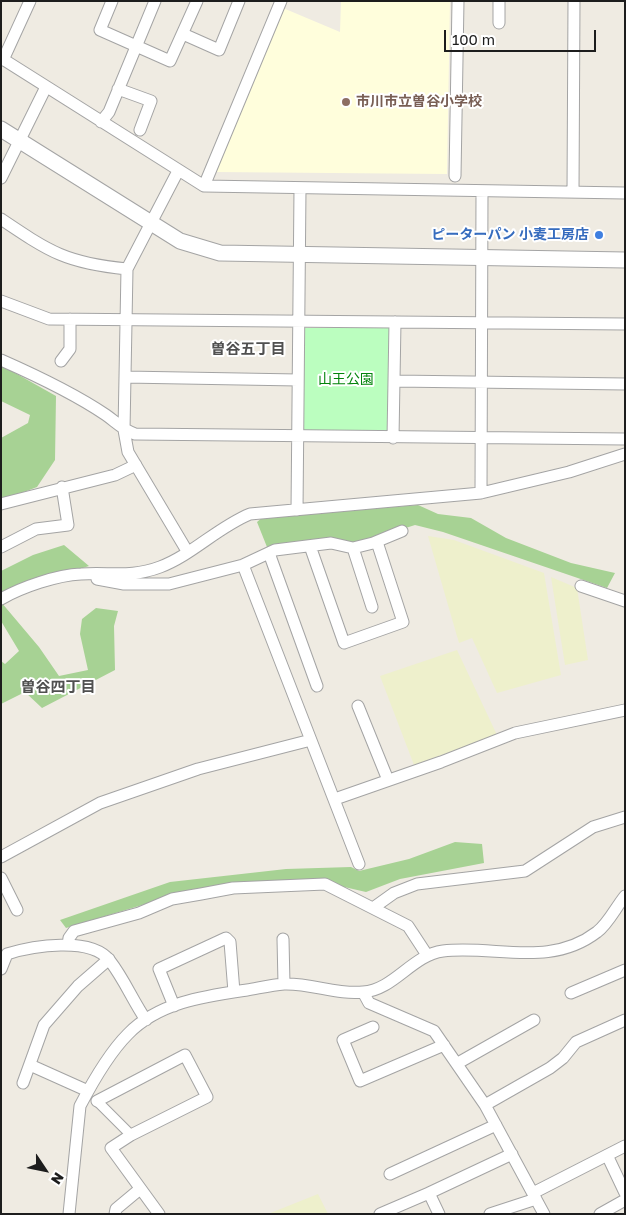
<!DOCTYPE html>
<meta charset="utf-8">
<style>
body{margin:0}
#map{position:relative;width:626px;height:1215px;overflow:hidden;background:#efebe2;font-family:"Golos Text",sans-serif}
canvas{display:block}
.frame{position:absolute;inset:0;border:2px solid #1d1d1d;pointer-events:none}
.north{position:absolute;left:20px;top:1145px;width:50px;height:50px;-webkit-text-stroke:4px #fff;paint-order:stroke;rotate:124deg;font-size:14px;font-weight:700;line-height:20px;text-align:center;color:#1d1d1d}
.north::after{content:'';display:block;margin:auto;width:18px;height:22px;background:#1d1d1d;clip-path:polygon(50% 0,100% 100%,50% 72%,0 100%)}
.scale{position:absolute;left:444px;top:30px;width:152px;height:22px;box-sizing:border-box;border:2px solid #1d1d1d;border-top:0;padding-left:6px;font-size:15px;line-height:18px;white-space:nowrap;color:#1d1d1d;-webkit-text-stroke:4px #fff;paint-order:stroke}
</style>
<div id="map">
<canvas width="626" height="1215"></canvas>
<div class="frame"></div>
<div class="north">N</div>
<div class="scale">100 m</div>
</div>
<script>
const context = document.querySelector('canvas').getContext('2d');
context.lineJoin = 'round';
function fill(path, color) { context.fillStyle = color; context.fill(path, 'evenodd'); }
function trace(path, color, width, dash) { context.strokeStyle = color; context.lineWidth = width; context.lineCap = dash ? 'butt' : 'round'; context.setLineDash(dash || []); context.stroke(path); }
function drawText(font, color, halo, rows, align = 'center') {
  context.font = font + ' "Golos Text","Noto Sans JP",sans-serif'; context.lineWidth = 4; context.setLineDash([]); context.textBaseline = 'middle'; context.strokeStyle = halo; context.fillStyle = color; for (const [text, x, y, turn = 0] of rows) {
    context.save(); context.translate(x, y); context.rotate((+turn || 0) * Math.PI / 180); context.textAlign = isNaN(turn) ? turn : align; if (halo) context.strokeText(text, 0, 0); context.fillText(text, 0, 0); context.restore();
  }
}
fill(new Path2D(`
 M341,1H450L447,174L214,172L283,8L340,32Z`), '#fffedc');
fill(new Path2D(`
 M428,536L454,540L544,573L561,675L497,693L472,638L459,643Z
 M551,577L577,588L588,660L565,665Z
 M457,650L497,735L414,765L380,676Z
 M318,1194L328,1214H268Z`), '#eef0cc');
fill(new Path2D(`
 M1,365L56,396L55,460L37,487L1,501V438L28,423L30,415L1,401Z
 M418,505L438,514L471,518L506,538L571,563L615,573L607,588L443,532L415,525L353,545L327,539L267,547L257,522L263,517Z
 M64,545L89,566L1,594V571L33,555Z
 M1,602L39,647L59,676L88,670L80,634L82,619L96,608L118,611L114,626L115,670L42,708L25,692L1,704V661L5,664L19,651L1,621Z
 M455,842L482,844L484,863L400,879L366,892L318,881L182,893L66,928L60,920L170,882L286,869L351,867L359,871L409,859Z`), '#a7d294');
fill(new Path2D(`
 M303,328H389V431H302Z`), '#bbfebf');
const pedestrian = new Path2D(`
 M97,1101L131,1135`);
const minor = new Path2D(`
 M112,1L100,30L170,61L197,1
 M499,1V23
 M183,34L219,50L239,1
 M1,58L204,186L625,193
 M3,60L30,1
 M118,89L151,101L140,130
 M101,122L109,112L155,1
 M178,171L127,269L124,430L128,452L187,551
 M455,176L458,1
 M1,178L46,87
 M204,186L281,1
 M573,192L574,1
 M1,219C50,252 66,263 127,269
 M1,301L49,319L625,324
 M1,360C35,375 75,394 106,415C116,422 123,430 135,434L625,439
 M61,361L70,349V319
 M125,377L298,380
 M395,381L625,384
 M393,438L395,322
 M481,493L482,192
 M1,504L115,475L136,465
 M297,510L300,189
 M310,546L344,643L403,622L377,542
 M1,547L36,529L68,525L62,487
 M353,548L372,607
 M269,553L317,686
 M243,565L359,864
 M97,579L124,584H169L243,565L275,550L331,543L353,548L373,543L402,531
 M581,586L625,601
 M1,599C22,587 57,575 81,574C111,572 131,578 160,567C192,555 218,527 250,514L481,493L569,472L625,454
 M358,706L388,780
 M335,799L441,762L515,733L625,710
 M1,857L100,803L198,769L311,740
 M1,878L17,910
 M373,908L394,893L417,884L525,871L593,827L625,817
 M283,939L284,984
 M68,945L69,938L74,931L139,913L172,899L201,894L233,888L325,884L408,926L427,955
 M7,954C32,946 91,936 110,961C124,979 133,1001 146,1020
 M1,969L7,954
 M363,992L369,1003L434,1031L485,1105L544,1214
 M571,993L625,970
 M174,1006L159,969L226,938L230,942L234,992
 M373,1027L343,1040L360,1081L444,1045
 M458,1063L534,1020
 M30,1065L88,1091
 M23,1083L44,1025L78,986L109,959
 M97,1101L185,1055L207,1097L131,1135L111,1148L159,1214
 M485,1105L550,1068L563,1058L576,1042L625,1020
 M607,1155L625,1193
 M390,1174L496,1125
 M533,1193L625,1146
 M69,1214L80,1106C92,1083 110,1052 128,1034C159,1002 206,996 247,990C259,988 272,985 284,984C311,983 338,995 363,992C394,990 412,955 443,951C496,945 550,968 597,932C608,924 616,907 625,896
 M115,1214L116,1209L140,1189
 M380,1214L429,1193
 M439,1214L429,1193L512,1154
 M490,1214L536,1199
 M600,1214L625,1200`);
const tertiary = new Path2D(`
 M1,129L180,241L220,253L625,260`);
trace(pedestrian, '#a4a4a4', 11);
trace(minor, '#a4a4a4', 13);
trace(tertiary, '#a4a4a4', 17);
trace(pedestrian, '#fff', 9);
trace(minor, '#fff', 11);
trace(tertiary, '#fff', 15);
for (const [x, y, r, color] of [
 [346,102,5,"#8d6e63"],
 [599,235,5,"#3f7fe0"]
]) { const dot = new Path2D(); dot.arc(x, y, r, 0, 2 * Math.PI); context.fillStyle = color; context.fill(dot); trace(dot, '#fff', 2); }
drawText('bold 14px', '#785e54', '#fff', [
 ["市川市立曽谷小学校",356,102]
], 'left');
drawText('bold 14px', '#366cbe', '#fff', [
 ["ピーターパン 小麦工房店",589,235]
], 'right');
drawText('14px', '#03840b', '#fff', [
 ["山王公園",346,380]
]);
drawText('bold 15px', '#505050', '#fff', [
 ["曽谷五丁目",248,349],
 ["曽谷四丁目",58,687]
]);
</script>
